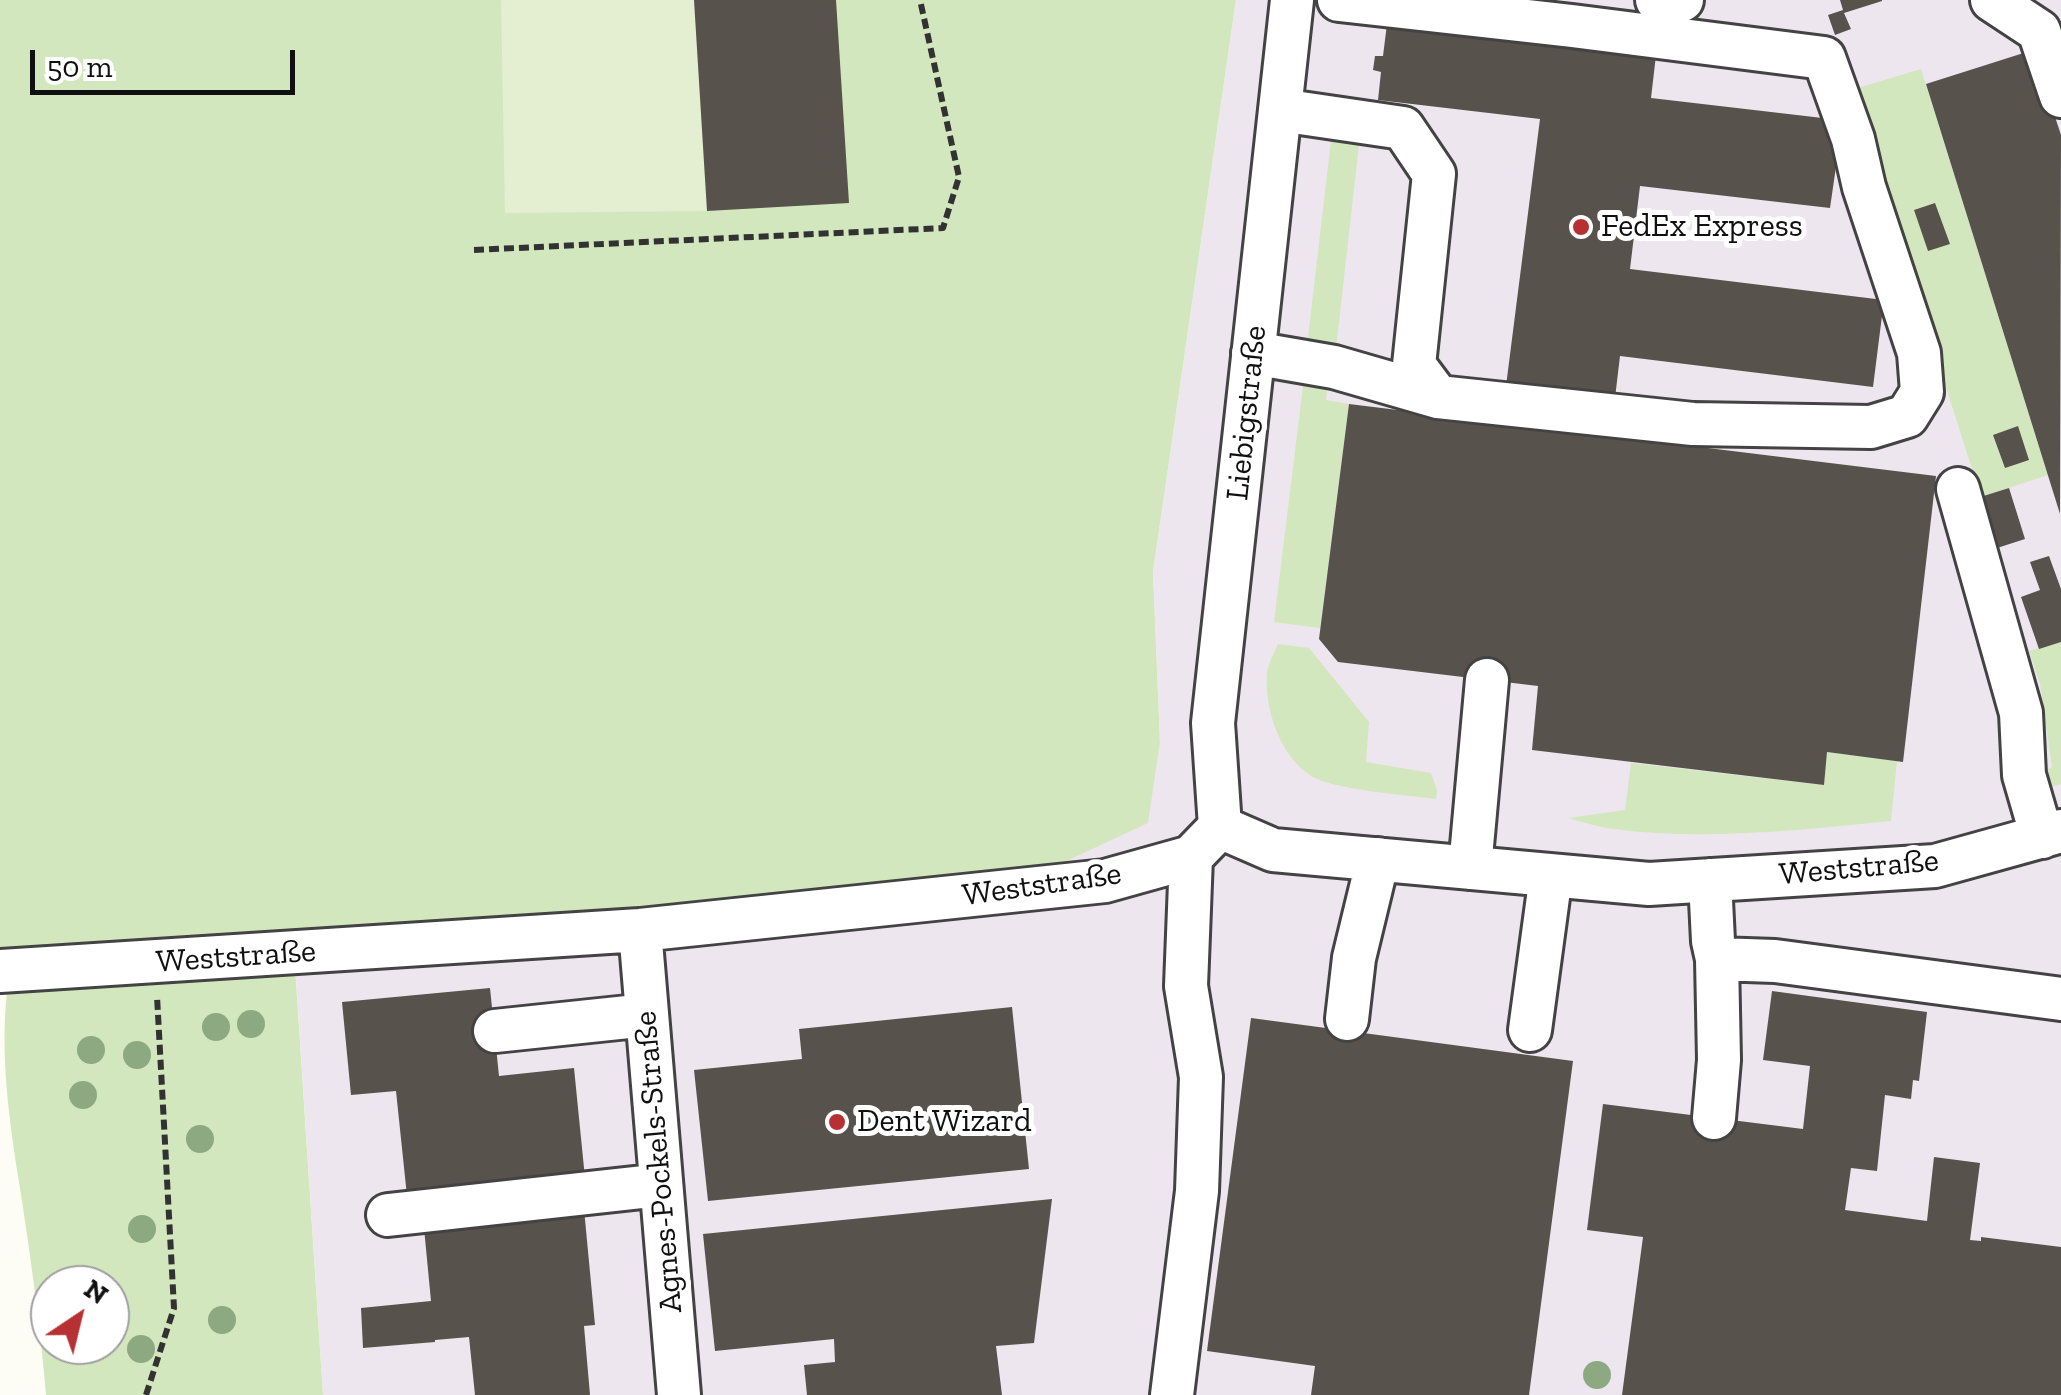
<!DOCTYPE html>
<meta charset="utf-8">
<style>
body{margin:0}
#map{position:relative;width:2061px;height:1395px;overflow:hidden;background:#fefdf5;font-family:"Zilla Slab",serif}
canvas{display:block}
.north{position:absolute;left:30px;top:1265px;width:100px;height:100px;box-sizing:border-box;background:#fff;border:2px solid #9f9f9f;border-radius:50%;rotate:35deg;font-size:28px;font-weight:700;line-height:40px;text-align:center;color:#101010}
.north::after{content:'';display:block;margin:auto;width:35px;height:45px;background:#b73134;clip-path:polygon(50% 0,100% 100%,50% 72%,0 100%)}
.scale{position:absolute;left:30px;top:50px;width:265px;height:45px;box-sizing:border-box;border:5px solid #101010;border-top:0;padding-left:12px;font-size:30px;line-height:35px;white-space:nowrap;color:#101010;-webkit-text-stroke:8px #fff;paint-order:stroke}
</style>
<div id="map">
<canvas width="2061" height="1395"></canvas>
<div class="north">N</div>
<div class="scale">50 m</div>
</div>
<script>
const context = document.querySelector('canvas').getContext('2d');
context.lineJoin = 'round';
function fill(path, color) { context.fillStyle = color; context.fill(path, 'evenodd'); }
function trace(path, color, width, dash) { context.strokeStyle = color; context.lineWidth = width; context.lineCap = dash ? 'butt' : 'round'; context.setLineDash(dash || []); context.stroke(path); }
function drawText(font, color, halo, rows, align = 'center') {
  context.font = font + ' "Zilla Slab",serif'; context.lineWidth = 10; context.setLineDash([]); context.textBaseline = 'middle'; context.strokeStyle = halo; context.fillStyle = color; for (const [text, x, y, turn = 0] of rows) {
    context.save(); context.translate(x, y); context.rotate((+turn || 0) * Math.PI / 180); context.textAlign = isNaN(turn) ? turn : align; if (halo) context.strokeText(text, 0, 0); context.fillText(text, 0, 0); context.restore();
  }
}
fill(new Path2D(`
 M1236,0H2061V1395H323L294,948L1060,864L1160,742L1153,572Z`), '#ede6ee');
fill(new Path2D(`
 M0,0H1236L1153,572L1160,742L1148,823L1060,864L294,948L0,961Z
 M1921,69L2048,475L1981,497L1851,90Z
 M1332,132L1360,136L1336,349L1307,346Z
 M1304,378L1328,383L1326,400L1349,404L1320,628L1274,622Z
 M2061,642V784L2050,787L2048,769L2052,767L2040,684L2029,651Z
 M1278,644L1309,648L1369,722L1366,762L1431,773L1437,790L1436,799C1406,795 1336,790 1313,777C1280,758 1264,708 1267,673C1268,664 1274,653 1278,644Z
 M1827,752L1897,761L1891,821C1799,830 1705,841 1613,829C1598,827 1583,822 1568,818L1625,810L1631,763L1823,785Z
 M295,966L323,1395H46C40,1323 30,1253 19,1182C9,1120 0,1054 7,992L26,980ZM50,1285H110V1345H50Z`), '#d3e7bf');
fill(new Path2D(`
 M501,0H694L707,211L505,213Z`), '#e4efd1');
fill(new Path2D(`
 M694,0H836L849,203L707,211Z
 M1840,0H1882V1L1844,13L1851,29L1835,35L1828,15L1843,10Z
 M1387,24L1656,55L1651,98L1831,119L1839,146L1830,208L1640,186L1630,269L1884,300L1873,387L1620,356L1615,398L1506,386L1540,119L1378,100L1381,72L1373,70L1375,56H1383Z
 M2033,50L2061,135L2060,514L1926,84Z
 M1935,203L1950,244L1928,251L1914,210Z
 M1349,404L1936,476L1903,762L1827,752L1824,785L1532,750L1538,686L1338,662L1319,639Z
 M2018,426L2029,460L2005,468L1993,435Z
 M2009,488L2025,539L1994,549L1977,498Z
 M2049,556L2061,589V642L2039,649L2021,597L2040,590L2030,562Z
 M490,988L499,1076L574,1068L585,1178L407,1196L396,1091L351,1095L342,1002Z
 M1772,991L1927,1012L1919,1081L1913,1080L1911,1099L1885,1095L1877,1171L1851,1168L1845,1210L1927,1221L1934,1157L1980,1163L1970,1240L1981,1241V1237L2061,1247V1395H1622L1643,1237L1587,1230L1603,1104L1803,1129L1810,1066L1763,1060Z
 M1012,1007L1029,1169L708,1201L694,1070L802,1059L799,1029Z
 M1251,1018L1573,1061L1529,1395H1311L1315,1366L1207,1351Z
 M1052,1199L1034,1343L996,1346L1002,1395H807L804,1365L835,1362L834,1339L715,1351L703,1234Z
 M584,1209L595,1325L584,1326L590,1395H475L469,1337L435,1340V1342L363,1348L361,1308L431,1301L424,1228Z`), '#58524d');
const minor = new Path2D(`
 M1657,0H1682
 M1992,0L2039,31L2061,96
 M1280,110L1403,128L1434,174L1414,365L1438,397
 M1253,353L1334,367L1438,397L1693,424L1871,427L1907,416L1922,392L1919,353L1864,187L1853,139L1824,58L1572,26L1339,0
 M1958,489L2021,713L2024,775L2042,837
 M1220,827L1273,850L1649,884L1935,866L2061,831
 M1220,827L1213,723L1292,0
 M1470,868L1487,680
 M1710,880L1713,941L1717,959L1775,961L2061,999
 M640,930L679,1395
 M0,971L640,930L1105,881L1191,857L1220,827
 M1347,1019L1354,958L1378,859
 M1530,1030L1551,875
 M495,1031L647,1015
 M1714,1118L1719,1060L1717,959
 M388,1215L661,1185
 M1172,1395L1197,1191L1201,1077L1186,986L1191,857`);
trace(minor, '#434343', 48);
trace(new Path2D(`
 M474,250L943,228L959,177L920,0
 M146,1395L174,1308L157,996`), '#323232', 6, [10, 5]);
trace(minor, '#fff', 42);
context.fillStyle = '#8da982';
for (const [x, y] of [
 [251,1024],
 [216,1027],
 [91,1050],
 [137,1055],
 [83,1095],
 [200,1139],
 [142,1229],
 [222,1320],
 [141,1349],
 [1597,1375]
]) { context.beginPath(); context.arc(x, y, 14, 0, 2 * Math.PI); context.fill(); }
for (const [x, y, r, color] of [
 [1581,227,10,"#b73134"],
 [837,1122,10,"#b73134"]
]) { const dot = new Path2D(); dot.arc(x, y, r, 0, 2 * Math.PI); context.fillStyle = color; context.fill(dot); trace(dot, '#fff', 4); }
drawText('32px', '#101010', '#fff', [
 ["FedEx Express",1601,227],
 ["Dent Wizard",857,1122]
], 'left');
drawText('32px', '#101010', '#fff', [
 ["Liebigstraße",1247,413,-84],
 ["Weststraße",1859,868,-5],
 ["Weststraße",1042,885,-8],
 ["Weststraße",236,957,-4],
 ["Agnes-Pockels-Straße",659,1162,-95]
]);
</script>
